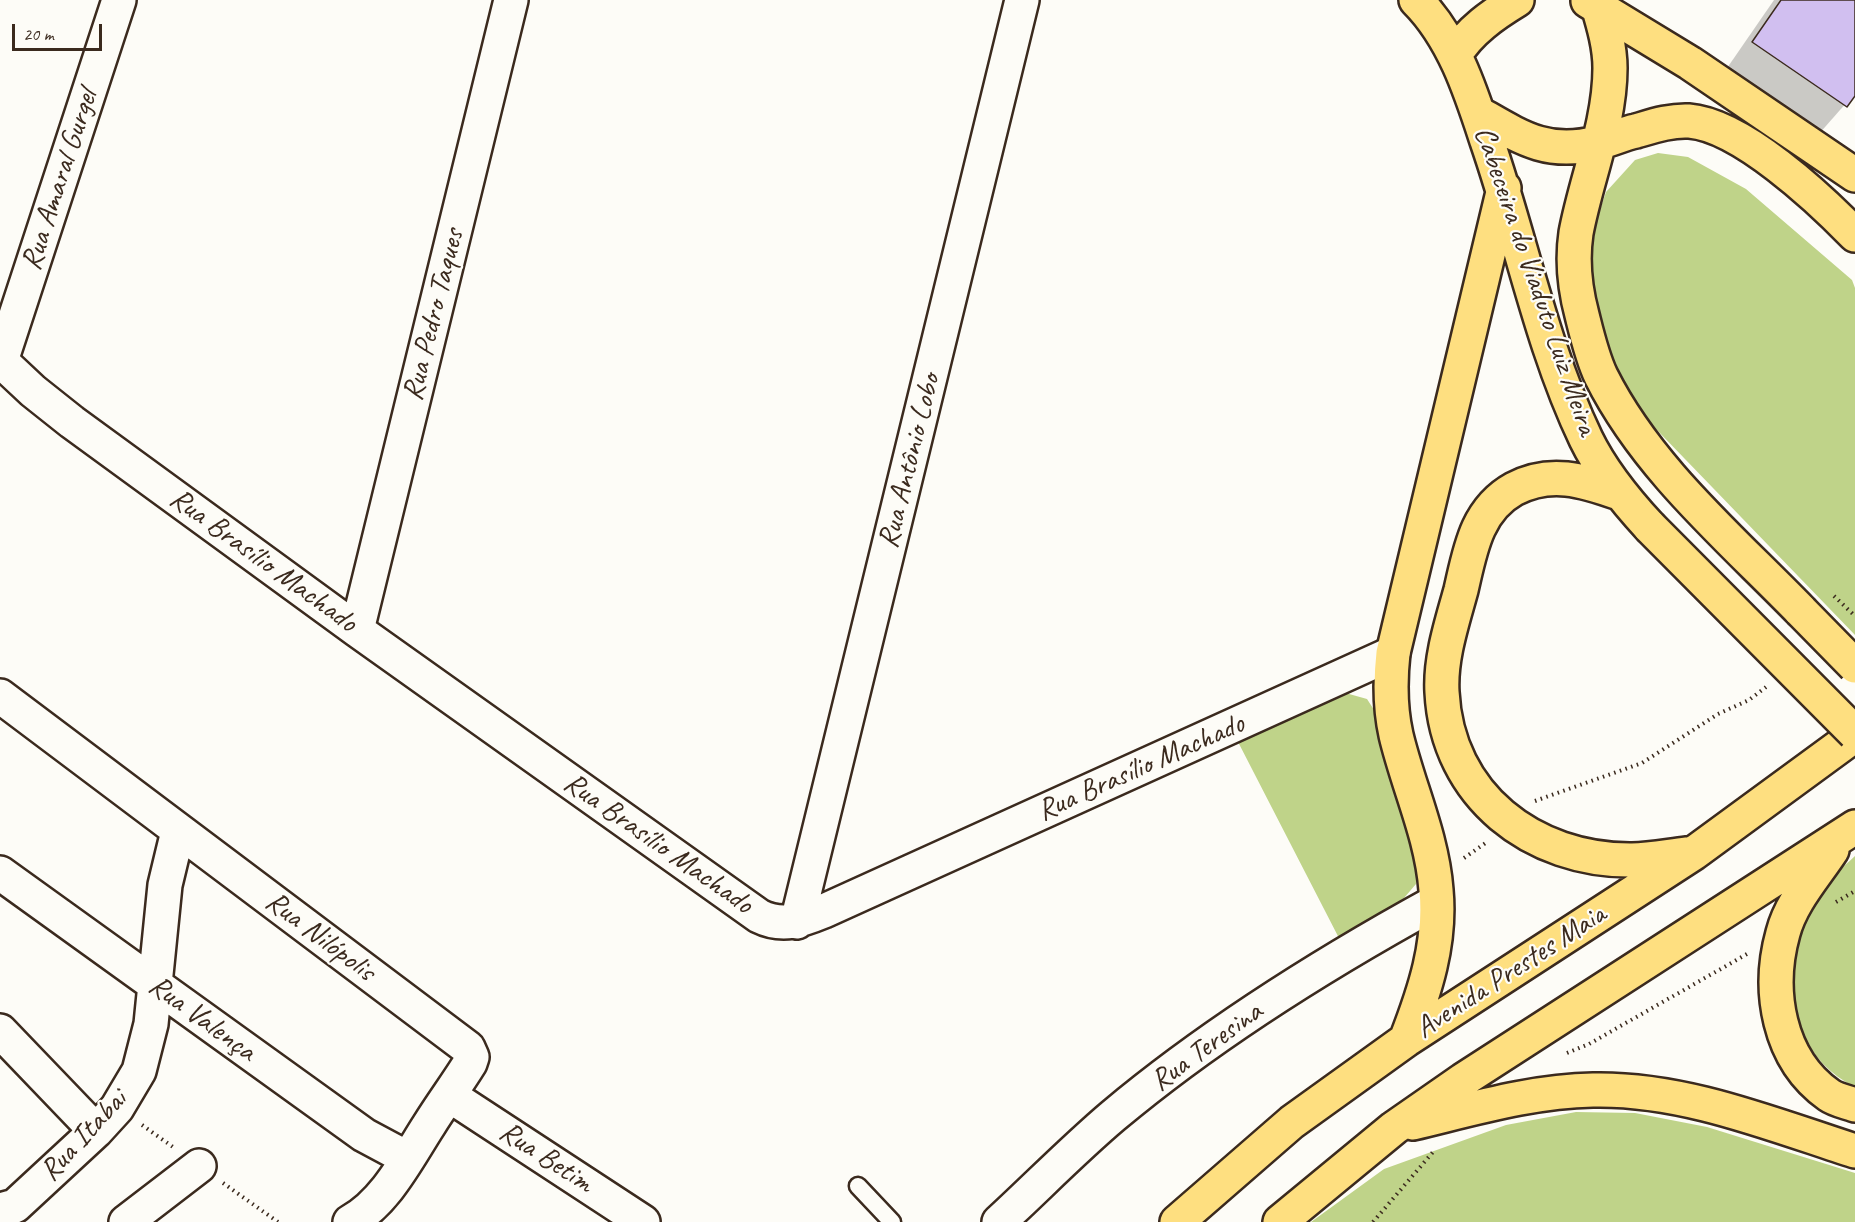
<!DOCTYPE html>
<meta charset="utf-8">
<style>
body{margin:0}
#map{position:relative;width:1855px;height:1222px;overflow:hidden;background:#fdfcf7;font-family:Caveat,sans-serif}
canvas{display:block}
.scale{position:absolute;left:12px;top:24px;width:90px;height:27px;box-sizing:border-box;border:3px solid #3b2a1e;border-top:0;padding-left:8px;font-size:18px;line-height:21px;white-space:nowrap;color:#3b2a1e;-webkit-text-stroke:4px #fdfcf7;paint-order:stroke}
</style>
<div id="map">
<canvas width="1855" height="1222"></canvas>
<div class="scale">20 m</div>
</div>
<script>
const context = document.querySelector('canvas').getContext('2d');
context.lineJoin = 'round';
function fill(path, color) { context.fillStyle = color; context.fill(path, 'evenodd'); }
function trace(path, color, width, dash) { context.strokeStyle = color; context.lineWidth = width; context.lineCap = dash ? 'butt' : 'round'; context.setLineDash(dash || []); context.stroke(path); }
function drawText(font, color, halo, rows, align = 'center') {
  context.font = font + ' Caveat,sans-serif'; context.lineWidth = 4.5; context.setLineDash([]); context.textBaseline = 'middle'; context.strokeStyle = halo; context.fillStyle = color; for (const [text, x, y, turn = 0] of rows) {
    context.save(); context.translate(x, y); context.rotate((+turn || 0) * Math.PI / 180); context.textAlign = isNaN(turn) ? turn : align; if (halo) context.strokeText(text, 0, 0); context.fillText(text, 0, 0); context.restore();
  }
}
fill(new Path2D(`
 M1658,153L1688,157L1746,189L1852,280L1855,288V635L1627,399L1601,328L1585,254L1606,192L1635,160Z
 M1342,692L1367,699L1378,716L1419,865L1416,884L1404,898L1341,942L1236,738Z
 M1855,856V1087C1805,1063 1783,1006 1790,953C1791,940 1808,905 1815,894C1824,880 1843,868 1855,856Z
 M1576,1112L1635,1113L1707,1127L1855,1173V1222H1311L1384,1169L1506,1125Z`), '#bfd389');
fill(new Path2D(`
 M1774,0H1855V93L1818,135L1725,71Z`), '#0003');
const building = new Path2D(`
 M1781,0H1855V96L1847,107L1752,42Z`);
fill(building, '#d1bff0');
trace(building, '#3b2a1e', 1.5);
const lane = new Path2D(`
 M858,1186L892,1222`);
const street = new Path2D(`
 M0,360L33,391L72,422L357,630L759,916C783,928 802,920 824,911L1393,653
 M1,361L119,0
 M357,630L511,0
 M0,696L468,1048L472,1057L470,1063C457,1084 442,1104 429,1125C407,1159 386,1202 350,1222
 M0,873L364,1135L407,1158
 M797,922L1022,0
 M0,1031L96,1131
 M449,1095L643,1222
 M0,1210L15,1206L96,1131L117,1108L139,1071L151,1024L165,885L178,831
 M126,1222L199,1166
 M999,1222C1037,1187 1074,1149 1113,1116C1212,1033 1323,964 1436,902`);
const highway = new Path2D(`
 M1416,0C1454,38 1471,92 1487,141C1521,239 1541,345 1586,439C1602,472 1625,500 1650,527
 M1588,1L1690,63L1855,175
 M1598,6C1604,26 1610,47 1610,68C1610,124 1586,179 1576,233C1572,260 1575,289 1582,315C1587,335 1592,357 1601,376C1647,468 1730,538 1801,611
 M1455,55C1469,31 1494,14 1517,0
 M1478,113C1520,137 1547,156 1597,143C1610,140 1622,134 1636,131C1653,126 1671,120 1689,121C1741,125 1819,198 1855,235
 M1619,493C1583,480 1550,470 1514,489C1476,510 1470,551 1461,590C1452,623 1440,658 1442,692C1447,796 1533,861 1632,860C1650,860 1669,856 1687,854
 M1832,850C1815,876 1791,902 1783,933C1767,990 1778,1059 1829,1095C1836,1100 1847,1102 1855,1105
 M1406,1040C1425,991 1441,943 1436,890C1432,836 1408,786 1396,735C1390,708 1390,680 1393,653L1504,188
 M1413,1123C1472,1109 1532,1091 1593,1090C1683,1088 1771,1124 1855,1151
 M1177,1222L1292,1122L1406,1040L1694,853L1855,735
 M1280,1222L1394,1128L1463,1080L1855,827`);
trace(lane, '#3b2a1e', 21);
trace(street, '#3b2a1e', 38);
trace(highway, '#3b2a1e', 38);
trace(new Path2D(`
 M1834,596L1855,616
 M1535,801L1642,763L1718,714L1749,700L1766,687
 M1464,858L1487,842
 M1836,902L1855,891
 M1567,1053L1589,1044L1747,954
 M142,1125L173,1147
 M223,1183L278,1222
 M1373,1222L1433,1152`), '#3b2a1e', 4, [1.5, 4.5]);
trace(lane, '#fdfcf7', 16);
trace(street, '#fdfcf7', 33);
trace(highway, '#fedf80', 33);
const highwayBridge = new Path2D(`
 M1650,527L1855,733
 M1801,611L1855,666`);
trace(highwayBridge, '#3b2a1e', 38, []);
trace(highwayBridge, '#fedf80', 33);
drawText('30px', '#3b2a1e', '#fdfcf7', [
 ["Rua Amaral Gurgel",60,180,-72],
 ["Cabeceira do Viaduto Luiz Meira",1535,281,71],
 ["Rua Pedro Taques",434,315,-76],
 ["Rua Antônio Lobo",910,461,-76],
 ["Rua Brasílio Machado",263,561,36],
 ["Rua Brasílio Machado",1141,768,-24],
 ["Rua Brasílio Machado",658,844,35],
 ["Rua Nilópolis",320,937,37],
 ["Avenida Prestes Maia",1511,972,-33],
 ["Rua Valença",202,1019,36],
 ["Rua Teresina",1207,1047,-36],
 ["Rua Itabai",84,1136,-47],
 ["Rua Betim",546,1158,33]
]);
</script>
